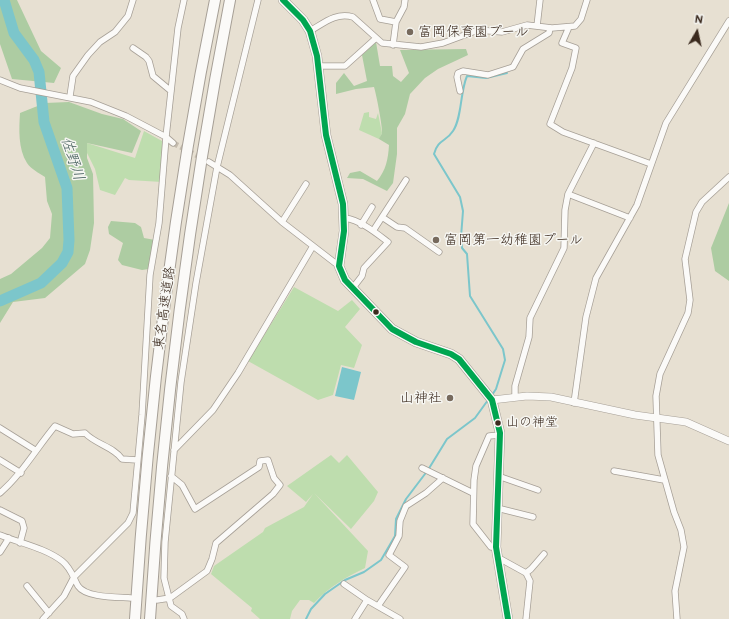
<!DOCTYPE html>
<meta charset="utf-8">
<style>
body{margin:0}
#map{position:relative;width:729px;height:619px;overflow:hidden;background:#e7e0d2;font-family:"Balsamiq Sans",sans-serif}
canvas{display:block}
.north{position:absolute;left:677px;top:12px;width:40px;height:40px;-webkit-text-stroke:3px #f6f6f2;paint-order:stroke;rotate:9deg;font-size:11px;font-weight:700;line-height:16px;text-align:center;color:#3b2a1e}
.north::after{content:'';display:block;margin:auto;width:14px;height:18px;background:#3b2a1e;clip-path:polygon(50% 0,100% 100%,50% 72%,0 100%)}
</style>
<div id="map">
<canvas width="729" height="619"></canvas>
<div class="north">N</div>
</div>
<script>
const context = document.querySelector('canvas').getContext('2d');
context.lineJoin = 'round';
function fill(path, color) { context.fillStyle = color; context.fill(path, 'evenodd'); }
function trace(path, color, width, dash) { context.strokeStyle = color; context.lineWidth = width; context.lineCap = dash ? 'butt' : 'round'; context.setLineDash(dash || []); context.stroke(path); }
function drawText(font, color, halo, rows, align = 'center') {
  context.font = font + ' "Balsamiq Sans","Klee One",sans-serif'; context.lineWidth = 3; context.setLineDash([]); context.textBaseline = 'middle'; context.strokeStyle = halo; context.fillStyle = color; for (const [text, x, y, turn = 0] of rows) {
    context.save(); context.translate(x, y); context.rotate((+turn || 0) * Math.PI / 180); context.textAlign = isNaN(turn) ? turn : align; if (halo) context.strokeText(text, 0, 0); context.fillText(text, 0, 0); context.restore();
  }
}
fill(new Path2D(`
 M369,112V117L376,119L378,113L382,133L379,139L359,130L364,113Z
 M144,131L162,141V182L129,180L125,178L115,195L100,190L95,169L86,151L87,143L135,158Z
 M294,287L338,311L352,300L360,309L345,327L362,345L354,368L341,365L333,395L318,400L248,361Z
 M331,455L339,463L347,455L378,492L374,501L351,529L314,493L368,551L365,568C346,577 329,587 314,603L309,600H300L292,611L290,619H260L251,611L252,608L211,574L214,566L263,532L265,528L304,507L313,494L306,502L287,486Z`), '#beddae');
fill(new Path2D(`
 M0,0H17L41,51L61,68L54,83L12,79L0,44Z
 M376,42L380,66H392L393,76L401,82L409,73L400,50L466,49L468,55L438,69L425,78L410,94L405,114L397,128V154L393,183L387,191L363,179L347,178L350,173L360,171L377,181C386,170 388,160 389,145L379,139C379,138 382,134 382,133C383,128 376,93 374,87L356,89L336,94V83L344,73L354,86L367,81L362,55Z
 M69,102L102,114L123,119L141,131L132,153L87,143V158L93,174L94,223L90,250L85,264L45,298L13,302L0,323V279L11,274L42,248L50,238L52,214L47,201L45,177C39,173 31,169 27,163C18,149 19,129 20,113L45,103Z
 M729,203V281L715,271L711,248Z
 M111,221L135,223L141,227L144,238L155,240L149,269L142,270L122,265L118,260L123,243L109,234L108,227Z`), '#adcca2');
fill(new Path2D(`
 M342,367L361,372L354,400L335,396Z`), '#7cc6cb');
trace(new Path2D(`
 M492,395L496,389L505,360L503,349L470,296L467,254L462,248L461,237L463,211L460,197L434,154C438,139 446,142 453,131C462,118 460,92 467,76L486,78L507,73
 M306,619L311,609L325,594L345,580L364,572L381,560L395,536L396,519L406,499L428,470L447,439L475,418L488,400`), '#7cc6cb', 2);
trace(new Path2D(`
 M0,301L41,283L62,263L68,252L69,240L67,188L44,122L39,72L34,60L14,33L4,0`), '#7cc6cb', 11);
trace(new Path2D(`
 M173,143L204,159`), '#c5bcae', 5.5, [5.5, 3]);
const minor = new Path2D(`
 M373,0L380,19L396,22
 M537,26L540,0
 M569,27L562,43L576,48L572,68L550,124L563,132L651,164
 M310,31C324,23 336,12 353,17L382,43L421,47L443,43L478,30L502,32L527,25L552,28L575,26L581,19L587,0
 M393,45L396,22L404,7L405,0
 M133,48L146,57L149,61L153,76L171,91
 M318,66H345L375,39
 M0,80L20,88L91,102L126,116L166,137L173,143
 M460,91L457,77L458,73L463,71L488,75L513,67L523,49L549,33L550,28
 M70,96L73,76L88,55L100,42L115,32L128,16L133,0
 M209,162L230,175L282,222L339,266
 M568,194L630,218
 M382,217L397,227L405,228L439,252
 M345,218C360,220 376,233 388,242L364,268L362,276L352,289
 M282,222L306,184
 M361,225L372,207
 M373,231L406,180
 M515,397V386L529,337L530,318L564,248L565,210L568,194L594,143
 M574,403L586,317L596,278L637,205L666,123L729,21
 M0,428L35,450
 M174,450L213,410L238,373L313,246
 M0,460L21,473
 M422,468L473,493
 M614,471L664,480
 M498,476L538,490
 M0,493C22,474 36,449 55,426L73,434L85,433C95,444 114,447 122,459L137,460
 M497,508L533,517
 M0,510L22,521L24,528L20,543
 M0,535C20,543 45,548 62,561C71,568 73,577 78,586C86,598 118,597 131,598
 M496,547H491L473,524L474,480L476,466L489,436L500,435
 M0,552L9,538
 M497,557L526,573L530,581L526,619
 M526,573L531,569L544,554
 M344,584L367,600
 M27,586L49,613
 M157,600L170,598L207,571L212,559L216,543L273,494L280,485L274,478L268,460L260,461L259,467L195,509L182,485L171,476
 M378,606L405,567L389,555L399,536L400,521L406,506L426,493L443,478
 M43,619L64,596L74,577L128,523L133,513L142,415L150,275L159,223L166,137L178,28L184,0
 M184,619L182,614L171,606L164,578L165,542L181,382L196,283L217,167L258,0
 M355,619L367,600L400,619
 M677,619L675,591L684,547L681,530L674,512L658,455L656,396L660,374L688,313L690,300L685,259L696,212L702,202L729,177`);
const tertiary = new Path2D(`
 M492,400L527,396L551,397L635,415L686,422L729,441`);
const primary = new Path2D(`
 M283,0L303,20L310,31L317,56L326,135L343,204L344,231L339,266L345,280L392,329L416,342L451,354L459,359L492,400L500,433L496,547L508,619`);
const motorway = new Path2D(`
 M135,619C148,411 173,204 215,0
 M150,619C163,411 190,205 230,0`);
trace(minor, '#a69f96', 7);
trace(tertiary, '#a69f96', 8);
trace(primary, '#a69f96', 10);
trace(motorway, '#a69f96', 12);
trace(minor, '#fbfaf8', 5.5);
trace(tertiary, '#fbfaf8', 7);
trace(primary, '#fbfaf8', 9);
trace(motorway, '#fbfaf8', 10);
trace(new Path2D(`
 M283,0L303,20L310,31L317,56L326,135L343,204L344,231L339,266L345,280L392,329L416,342L451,354L459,359L492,400L500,433L496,547L508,619`), '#00a651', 6);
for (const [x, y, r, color] of [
 [410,32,4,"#776a5d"],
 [436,240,4,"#776a5d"],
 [376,312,3.5,"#3b2a1e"],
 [450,398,4,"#776a5d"],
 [498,423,3.5,"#3b2a1e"]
]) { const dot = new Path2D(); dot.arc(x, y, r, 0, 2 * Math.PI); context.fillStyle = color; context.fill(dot); trace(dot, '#f6f6f2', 1.5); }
drawText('13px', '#3b2a1e', '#f6f6f2', [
 ["山の神堂",506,423]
], 'left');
drawText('14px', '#3b2a1e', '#f6f6f2', [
 ["富岡保育園プール",418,32],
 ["富岡第一幼稚園プール",444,240],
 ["山神社",442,398,"right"]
], 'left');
drawText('14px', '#3b2a1e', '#f6f6f2', [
 ["東名高速道路",165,308,-82]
]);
drawText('italic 15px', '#425d5a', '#f6f6f2', [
 ["佐野川",72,159,72]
]);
</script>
